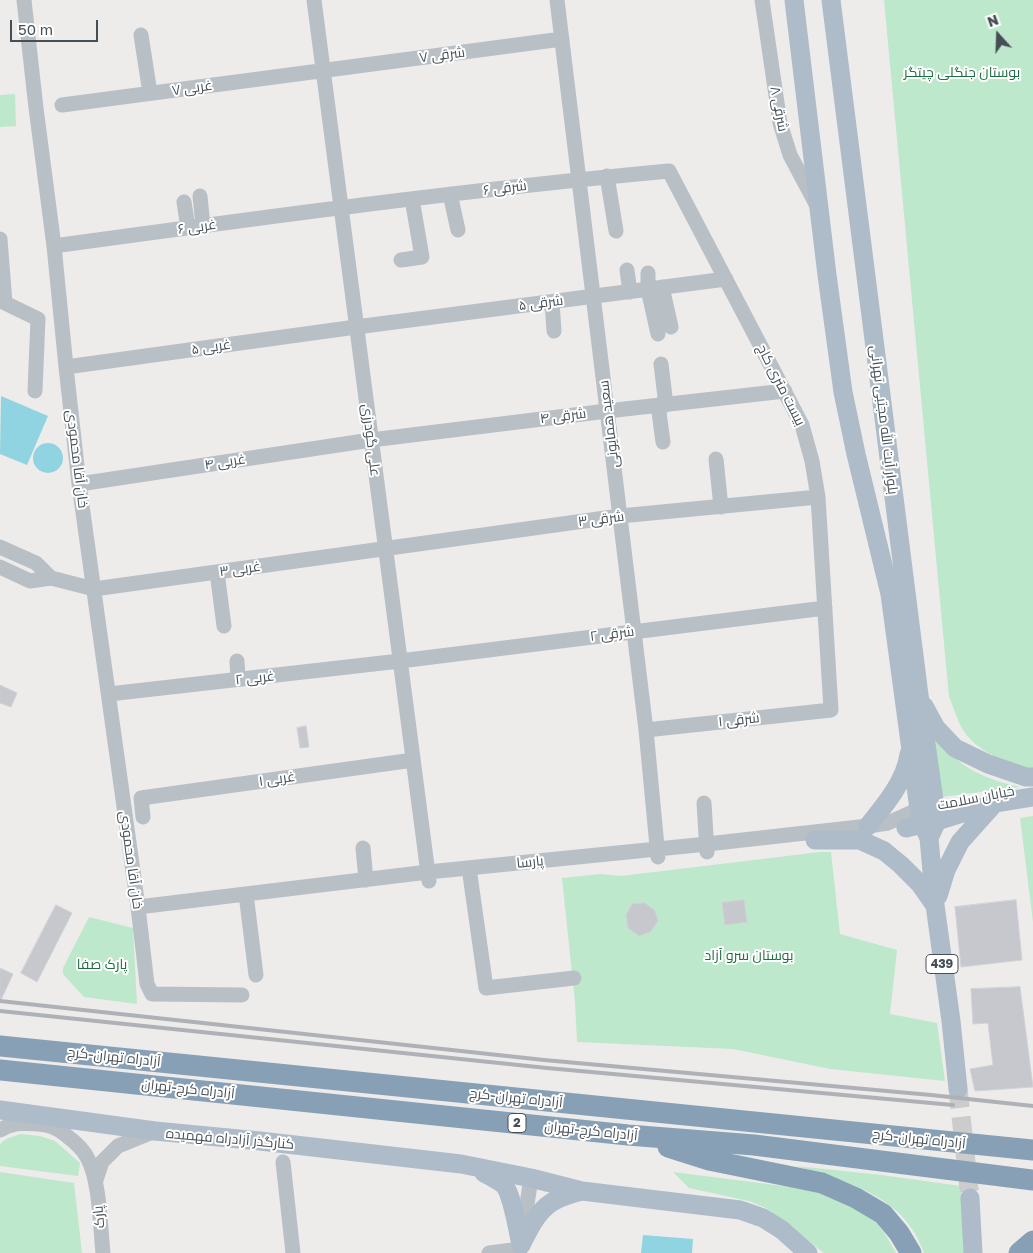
<!DOCTYPE html>
<meta charset="utf-8">
<style>
body{margin:0}
#map{position:relative;width:1033px;height:1253px;overflow:hidden;background:#eeebeb;font-family:"Golos Text",sans-serif}
canvas{display:block}
.north{position:absolute;left:973px;top:10px;width:50px;height:50px;-webkit-text-stroke:4px #fff;paint-order:stroke;rotate:340deg;font-size:14px;font-weight:700;line-height:20px;text-align:center;color:#464f56}
.north::after{content:'';display:block;margin:auto;width:18px;height:22px;background:#464f56;clip-path:polygon(50% 0,100% 100%,50% 72%,0 100%)}
.scale{position:absolute;left:10px;top:20px;width:88px;height:22px;box-sizing:border-box;border:2px solid #464f56;border-top:0;padding-left:6px;font-size:15px;line-height:18px;white-space:nowrap;color:#464f56;-webkit-text-stroke:4px #fff;paint-order:stroke}
</style>
<div id="map">
<canvas width="1033" height="1253"></canvas>
<div class="north">N</div>
<div class="scale">50 m</div>
</div>
<script>
const context = document.querySelector('canvas').getContext('2d');
context.lineJoin = 'round';
function fill(path, color) { context.fillStyle = color; context.fill(path, 'evenodd'); }
function trace(path, color, width, dash) { context.strokeStyle = color; context.lineWidth = width; context.lineCap = dash ? 'butt' : 'round'; context.setLineDash(dash || []); context.stroke(path); }
function drawText(font, color, halo, rows, align = 'center') {
  context.font = font + ' "Golos Text",Cairo,sans-serif'; context.lineWidth = 4; context.setLineDash([]); context.textBaseline = 'middle'; context.strokeStyle = halo; context.fillStyle = color; for (const [text, x, y, turn = 0] of rows) {
    context.save(); context.translate(x, y); context.rotate((+turn || 0) * Math.PI / 180); context.textAlign = isNaN(turn) ? turn : align; if (halo) context.strokeText(text, 0, 0); context.fillText(text, 0, 0); context.restore();
  }
}
fill(new Path2D(`
 M884,0H1033V771C1010,766 976,751 963,730C957,720 954,708 949,697Z
 M15,94L16,126L0,127V95Z
 M929,722C936,733 942,746 951,754C971,774 995,781 1020,787L941,797Z
 M1033,816V922L1020,818Z
 M820,852H831L840,934L897,950L890,1014L937,1023L945,1081L830,1069L733,1049L577,1042L575,1002L562,878L601,874L621,876Z
 M89,917L133,928L137,1004L84,997L63,974V968Z
 M20,1134L40,1136L55,1141L80,1163L78,1176L0,1166V1144L6,1139Z
 M796,1166L881,1175L961,1186L965,1253H924C904,1195 849,1183 796,1166Z
 M0,1172L74,1183L82,1253H0Z
 M673,1172L830,1192L869,1212L884,1232L896,1253H824L766,1208L749,1201L689,1188Z`), '#bde8cb');
fill(new Path2D(`
 M1,396L48,416L27,465L0,454Z
 M33 458a15 15 0 1 1 30 0a15 15 0 1 1-30 0Z
 M643,1235L693,1239L692,1253H641Z`), '#8fd4e0');
const building = new Path2D(`
 M0,685L17,693L11,707L0,703Z
 M306,726L309,747L300,748L297,728Z
 M744,900L747,922L725,925L722,903Z
 M1016,900L1022,960L961,967L955,907Z
 M645,903L655,911L658,921L650,932L639,936L628,928L626,915L632,904Z
 M56,905L72,913L37,982L21,973Z
 M0,968L13,974L0,1002Z
 M1020,987L1033,1087L975,1091L970,1069L993,1065L988,1023L973,1024L971,989Z`);
fill(building, '#c6c8ce');
trace(building, '#d0d2d6', 1);
trace(new Path2D(`
 M958,1089L970,1198`), '#cccccd', 19, [19, 9]);
trace(new Path2D(`
 M24,0L36,108L54,246L66,367L79,484L138,907L147,984L152,994L242,995
 M314,0L429,881
 M557,0L646,730L658,857
 M762,0L780,123L790,155L816,204
 M141,35L150,93
 M62,105L562,39
 M607,176L616,231
 M450,194L458,230
 M200,196L203,226
 M184,202L188,228
 M0,239L5,303L38,319L35,391
 M54,246C259,218 463,190 669,171L802,425L812,461L818,497L831,710L646,730
 M401,260L422,257L412,199
 M627,270L630,292
 M648,273V289L658,334
 M662,287L671,327
 M552,302L554,331
 M661,364L666,405
 M66,367L356,327L726,279
 M658,405L663,442
 M716,459L721,507
 M79,484L371,440L607,411L785,391
 M0,547L36,563L51,578
 M0,567L30,581L51,578L94,589L620,516L818,497
 M217,572L224,626
 M237,661L238,679
 M109,694L400,661L825,608
 M704,803L707,852
 M143,817L141,798L413,760
 M363,848L366,880
 M469,868L486,988L574,978
 M246,894L256,975
 M138,907L428,872L707,844L868,826L888,823L919,809
 M0,1130C13,1122 22,1123 37,1124C49,1124 58,1128 67,1136C75,1142 84,1150 88,1159C100,1183 100,1225 103,1253
 M283,1162L293,1253
 M96,1180L102,1162L118,1146L155,1131
 M522,1237L531,1178
 M489,1253L520,1249`), '#b8c0c6', 15);
trace(new Path2D(`
 M794,0L827,275L843,392L856,454L890,594L919,809L923,825L929,838L935,905L951,1021L958,1089
 M831,0L919,695L937,821L929,838
 M924,706L936,728L955,748L988,764L1026,777H1033
 M868,826C885,805 905,782 909,754
 M906,828L937,821L995,803L1033,797
 M815,840H860L884,851L901,865L920,884L934,904
 M938,896L946,870L960,842L994,804
 M0,1110L155,1131L260,1141L461,1164L531,1178L582,1191L740,1210L763,1218L782,1230L808,1253
 M484,1173C490,1176 498,1180 504,1185C512,1194 518,1231 521,1245
 M970,1198L973,1253
 M521,1245C530,1227 539,1207 558,1199C566,1195 574,1193 582,1191`), '#adbcc8', 19);
trace(new Path2D(`
 M0,1046L1033,1150
 M0,1070L628,1135L754,1145L1033,1180
 M668,1147L709,1160L822,1183L856,1198L883,1214L899,1233L911,1253
 M1019,1253L1033,1241`), '#88a0b5', 21);
trace(new Path2D(`
 M0,1001L544,1060L931,1095L1033,1106
 M0,1011L547,1068L953,1105`), '#aeb1b5', 4);
for (const [x, y, w] of [
 [942,964,32],
 [517,1123,18]
]) { const box = new Path2D(); box.roundRect(x - w / 2, y - 9.5, w, 19, 4); context.fillStyle = '#fff'; context.fill(box); trace(box, '#464f56', 1); }
drawText('bold 12px', '#464f56', null, [
 ["439",942,964],
 ["2",517,1123]
]);
drawText('14px', '#464f56', '#fff', [
 ["۷ شرقی",442,55,-7],
 ["۷ غربی",192,88,-8],
 ["۸ شرقی",779,109,79],
 ["۶ شرقی",505,188,-7],
 ["۶ غربی",197,227,-8],
 ["۵ شرقی",541,303,-7],
 ["۵ غربی",211,347,-8],
 ["بیست متری کاج",781,385,63],
 ["۴ شرقی",563,416,-7],
 ["بلوار آیت الله مجتبی تهرانی",884,420,83],
 ["سعید همایونی",609,424,-97],
 ["علی گودرزی",371,440,83],
 ["خان آقا محمودی",77,459,83],
 ["۴ غربی",225,462,-9],
 ["۳ شرقی",601,519,-7],
 ["۳ غربی",240,569,-8],
 ["۲ شرقی",612,634,-7],
 ["۲ غربی",255,678,-6],
 ["۱ شرقی",739,720,-6],
 ["۱ غربی",277,779,-8],
 ["خیابان سلامت",976,798,-11],
 ["خان آقا محمودی",131,860,82],
 ["پارسا",530,862,-6],
 ["آزادراه تهران-کرج",114,1057,6],
 ["آزادراه کرج-تهران",188,1089,6],
 ["آزادراه تهران-کرج",516,1098,6],
 ["آزادراه کرج-تهران",591,1131,6],
 ["کنارگذر آزادراه فهمیده",230,1139,5],
 ["آزادراه تهران-کرج",919,1139,6],
 ["پارک",99,1217,-96]
]);
drawText('14px', '#206e43', '#fff', [
 ["بوستان جنگلی چیتگر",962,73],
 ["بوستان سرو آزاد",749,956],
 ["پارک صفا",102,965]
]);
</script>
